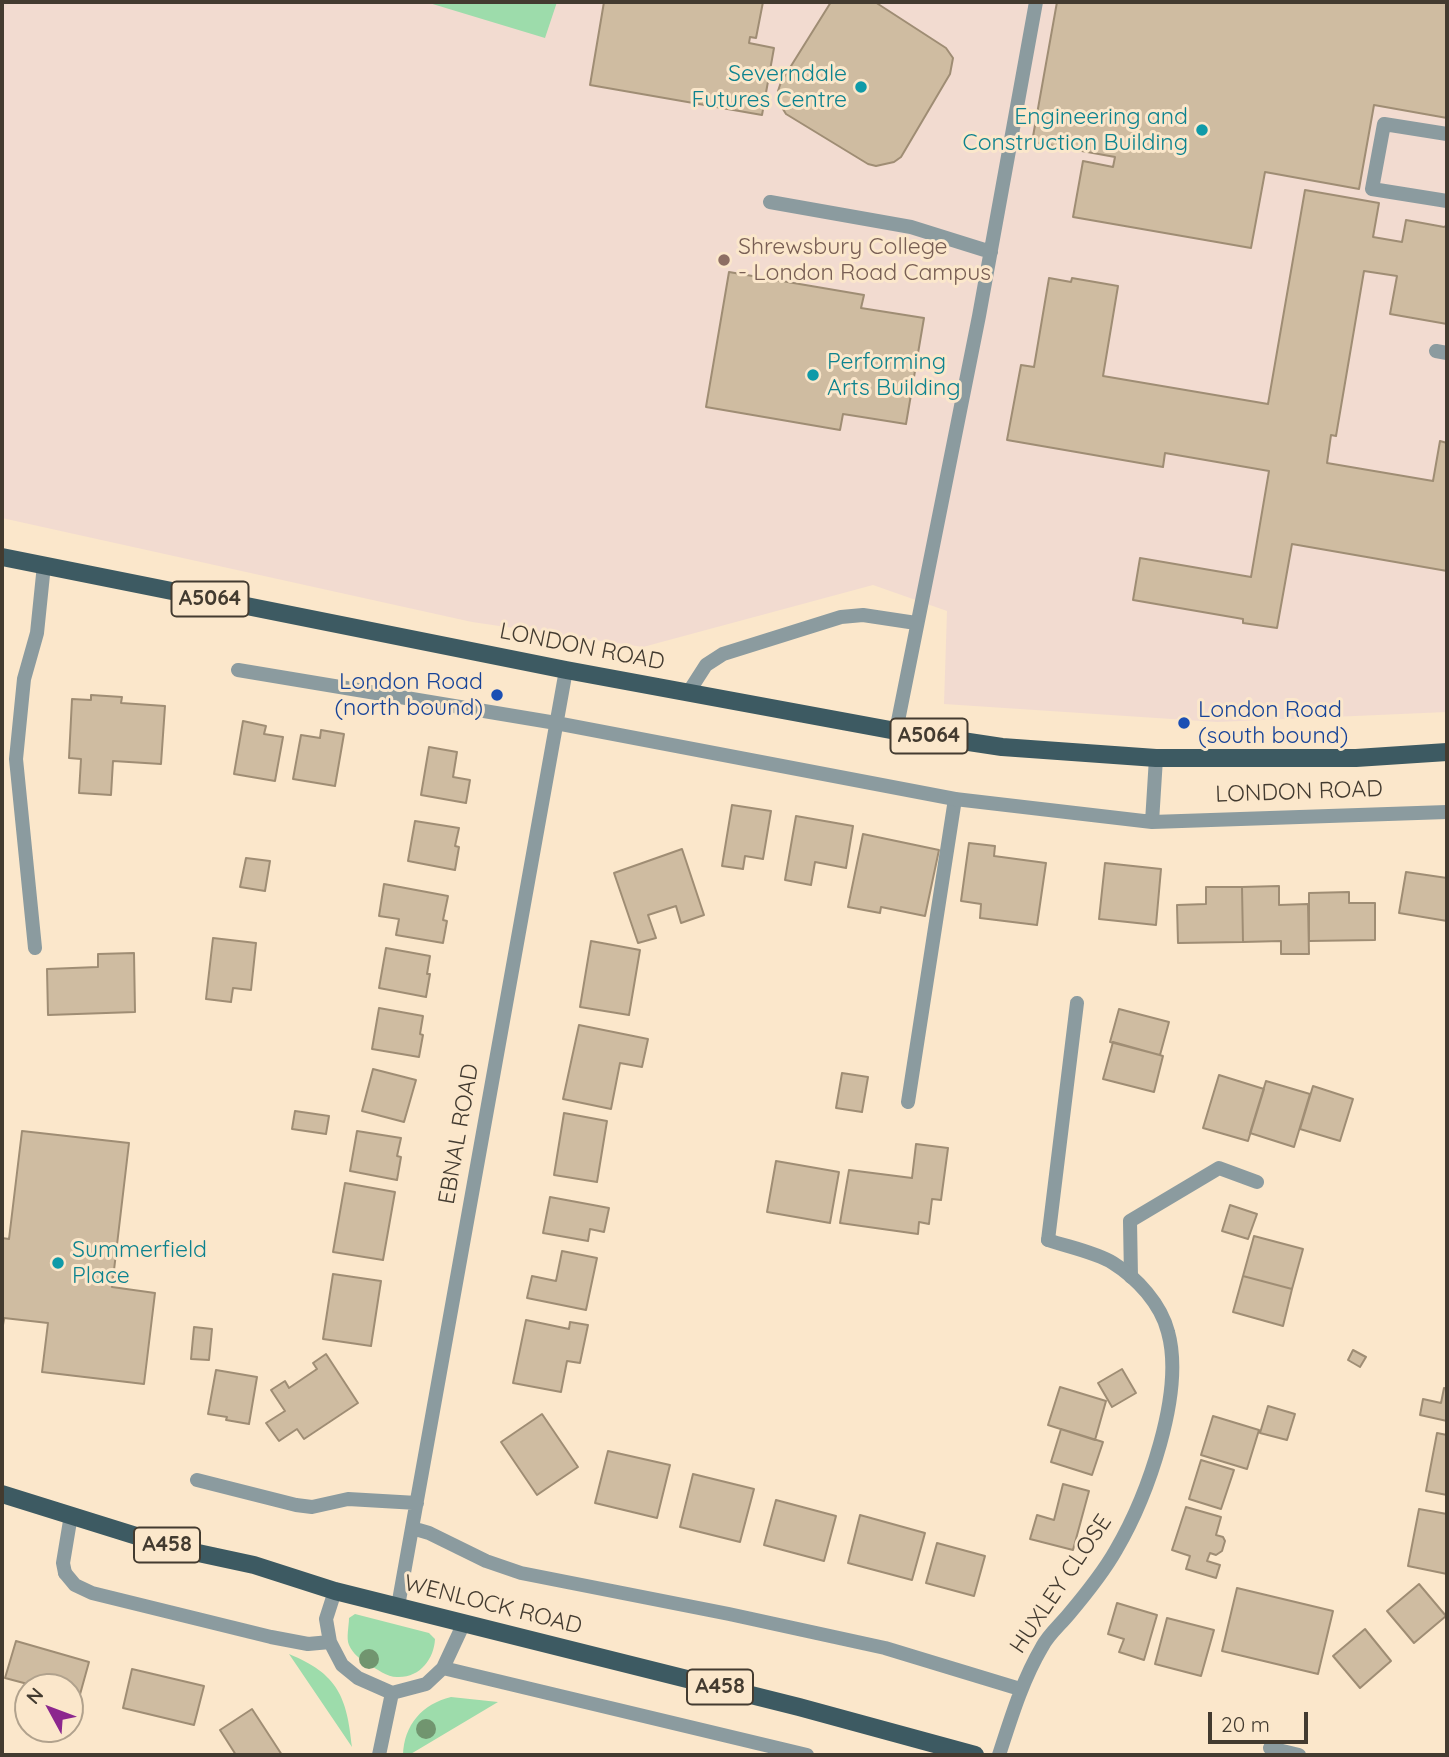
<!DOCTYPE html>
<style>
body{margin:0}
#map{position:relative;width:1449px;height:1757px;overflow:hidden;background:#fbe7cb;font-family:Quicksand,sans-serif}
canvas{display:block}
.frame{position:absolute;inset:0;border:4px solid #433b30;pointer-events:none}
.north{position:absolute;left:14px;top:1673px;width:70px;height:70px;box-sizing:border-box;background:#fbe7cb;border:2px solid #b1a28d;border-radius:50%;rotate:311deg;font-size:19px;font-weight:700;line-height:28px;text-align:center;color:#433b30}
.north::after{content:'';display:block;margin:auto;width:24px;height:32px;background:#8c278e;clip-path:polygon(50% 0,100% 100%,50% 72%,0 100%)}
.scale{position:absolute;left:1208px;top:1712px;width:100px;height:32px;box-sizing:border-box;border:4px solid #433b30;border-top:0;padding-left:9px;font-size:21px;line-height:24px;white-space:nowrap;color:#433b30;-webkit-text-stroke:5px #fbe7cb;paint-order:stroke}
</style>
<div id="map">
<canvas width="1449" height="1757"></canvas>
<div class="frame"></div>
<div class="north">N</div>
<div class="scale">20 m</div>
</div>
<script>
const context = document.querySelector('canvas').getContext('2d');
context.lineJoin = 'round';
function fill(path, color) { context.fillStyle = color; context.fill(path, 'evenodd'); }
function trace(path, color, width, dash) { context.strokeStyle = color; context.lineWidth = width; context.lineCap = dash ? 'butt' : 'round'; context.setLineDash(dash || []); context.stroke(path); }
function drawText(font, color, halo, rows, align = 'center') {
  context.font = font + ' Quicksand,sans-serif'; context.lineWidth = 6; context.setLineDash([]); context.textBaseline = 'middle'; context.strokeStyle = halo; context.fillStyle = color; for (const [text, x, y, turn = 0] of rows) {
    context.save(); context.translate(x, y); context.rotate((+turn || 0) * Math.PI / 180); context.textAlign = isNaN(turn) ? turn : align; if (halo) context.strokeText(text, 0, 0); context.fillText(text, 0, 0); context.restore();
  }
}
fill(new Path2D(`
 M2,2H1447V712L1217,722L944,704L947,611L873,585L643,647L472,622L2,518Z`), '#f2dbd0');
fill(new Path2D(`
 M426,2H557L545,38Z
 M355,1614L429,1633L435,1639C434,1659 420,1678 397,1677C387,1677 377,1669 368,1664C360,1659 353,1654 349,1645C346,1638 349,1626 349,1618Z
 M289,1654C338,1674 347,1697 352,1747Z
 M451,1697L498,1702L409,1755H403C404,1725 422,1704 451,1697Z`), '#9ddcab');
const building = new Path2D(`
 M604,2H763L756,38L750,37L749,43L774,48L762,115L590,85Z
 M831,2H875L946,48L953,58L950,74L901,157L894,162L876,166L868,164L786,114L778,101V91L781,82Z
 M1057,2H1447V118L1374,105L1359,189L1265,172L1251,248L1073,217L1083,161L1113,167L1115,157L1032,142Z
 M1305,190L1379,203L1373,237L1402,242L1406,220L1444,227L1447,225V324L1390,314L1397,276L1364,271L1336,436L1331,435L1327,463L1433,481L1440,441L1447,443V571L1292,544L1277,628L1243,623V619L1133,600L1140,558L1251,577L1269,471L1165,453L1163,467L1007,440L1021,365L1034,367L1049,278L1071,282L1072,278L1118,286L1103,376L1268,404Z
 M729,272L864,295L861,308L924,318L906,424L843,414L840,430L706,407Z
 M91,695L122,697L121,703L165,706L161,764L113,761L111,795L79,793L81,759L69,758L72,699L91,700Z
 M243,721L266,726L264,734L283,737L275,781L234,774Z
 M321,730L344,734L335,786L293,779L301,735L320,738Z
 M429,747L457,752L453,777L470,780L466,803L421,795Z
 M732,805L771,811L763,859L745,856L743,869L722,866Z
 M796,816L853,826L846,868L815,862L811,885L785,880Z
 M415,821L459,828L455,846L459,847L455,870L408,861Z
 M863,834L939,850L925,916L881,907L880,913L848,907Z
 M969,843L995,846L994,856L1046,863L1037,925L980,918L981,904L961,901Z
 M682,849L704,915L681,923L676,906L648,915L656,938L638,943L614,873Z
 M246,858L270,861L265,891L240,887Z
 M1105,863L1161,869L1156,925L1099,919Z
 M1406,872L1447,878V921L1399,913Z
 M384,884L448,896L443,920L447,921L443,943L396,935L399,919L379,916Z
 M1279,886V905L1308,904L1309,954H1281V941L1243,942L1242,887Z
 M1206,887H1242L1243,942L1178,943L1177,905L1206,904Z
 M1349,892V903H1375V940L1309,941V893Z
 M213,938L256,943L251,990L233,988L231,1002L206,999Z
 M591,941L640,950L629,1015L580,1007Z
 M386,948L430,956L427,974H430L426,997L379,988Z
 M134,953L135,1012L48,1015L47,969L98,967V954Z
 M379,1008L423,1016L420,1034L423,1035L419,1057L372,1049Z
 M1119,1009L1169,1022L1160,1055L1110,1042Z
 M579,1025L648,1039L642,1067L620,1063L611,1109L563,1099Z
 M1113,1042L1163,1056L1154,1092L1103,1079Z
 M373,1069L416,1080L404,1122L362,1111Z
 M842,1073L868,1077L862,1112L836,1108Z
 M1219,1075L1264,1089L1248,1141L1203,1128Z
 M1266,1081L1310,1094L1294,1147L1250,1133Z
 M1313,1086L1353,1099L1340,1141L1300,1129Z
 M295,1111L329,1116L326,1134L292,1129Z
 M564,1113L607,1121L597,1182L554,1175Z
 M22,1131L129,1143L112,1287L155,1293L144,1384L42,1372L48,1323L4,1318L2,1332V1238L9,1239Z
 M357,1131L401,1138L397,1156L401,1157L397,1180L350,1171Z
 M916,1144L948,1148L941,1200L932,1199L929,1224L919,1222L918,1234L840,1223L849,1170L912,1178Z
 M776,1161L839,1172L830,1223L767,1212Z
 M345,1183L395,1192L383,1260L333,1252Z
 M550,1197L609,1208L604,1232L590,1229L588,1241L543,1233Z
 M1230,1205L1257,1214L1248,1239L1222,1231Z
 M1254,1236L1303,1249L1292,1289L1243,1276Z
 M562,1251L597,1258L586,1310L527,1298L532,1276L556,1281Z
 M333,1274L381,1281L371,1346L323,1339Z
 M1243,1276L1292,1289L1283,1326L1233,1312Z
 M526,1320L569,1329L570,1322L588,1325L580,1363L567,1361L561,1392L513,1383Z
 M194,1327L212,1329L209,1360L191,1359Z
 M1353,1350L1366,1357L1360,1367L1348,1360Z
 M326,1354L358,1403L304,1439L297,1429L279,1441L266,1423L285,1411L271,1390L285,1381L289,1388L317,1369L313,1363Z
 M1122,1369L1136,1393L1112,1407L1098,1383Z
 M216,1370L257,1377L249,1424L226,1420L227,1417L208,1414Z
 M1060,1387L1106,1401L1095,1440L1048,1425Z
 M1444,1388L1447,1389V1421L1420,1415L1423,1399L1441,1403Z
 M1268,1406L1295,1414L1287,1440L1260,1433Z
 M542,1414L578,1467L537,1495L501,1442Z
 M1213,1416L1259,1430L1247,1469L1201,1455Z
 M1061,1429L1103,1442L1092,1475L1051,1462Z
 M1437,1433L1447,1435V1495L1426,1491Z
 M608,1451L670,1465L657,1518L595,1503Z
 M1201,1460L1234,1470L1221,1509L1189,1499Z
 M693,1474L754,1489L740,1542L680,1527Z
 M1063,1484L1089,1491L1073,1550L1030,1539L1037,1515L1054,1520Z
 M776,1500L836,1516L824,1561L764,1545Z
 M1186,1507L1221,1517L1216,1535L1223,1537L1225,1541L1222,1551L1216,1555L1210,1553L1207,1561L1220,1565L1216,1578L1186,1569L1190,1556L1172,1550Z
 M1419,1509L1447,1514V1574L1408,1566Z
 M860,1515L925,1533L912,1580L848,1563Z
 M937,1543L985,1556L974,1596L926,1583Z
 M1419,1584L1446,1616L1414,1643L1387,1611Z
 M1237,1588L1333,1611L1318,1674L1222,1651Z
 M1117,1603L1157,1615L1144,1660L1119,1652L1124,1639L1108,1634Z
 M1167,1618L1214,1630L1201,1676L1155,1664Z
 M1365,1629L1391,1661L1360,1688L1333,1656Z
 M16,1641L89,1662L79,1698L70,1696V1687H39L5,1678Z
 M132,1669L204,1686L194,1725L123,1708Z
 M252,1709L282,1755H236L220,1730Z`);
fill(building, '#cfbca1');
trace(building, '#9f8d74', 2);
trace(new Path2D(`
 M1447,134L1384,124L1372,189L1447,201
 M770,202L911,227L991,252
 M1436,351L1447,353
 M688,693L706,665L723,654L841,617L863,615L916,623
 M896,731L979,316L1036,2
 M35,948L16,759L24,679L37,633L44,565
 M908,1102L955,799
 M1048,1240L1077,1003
 M1131,1277L1130,1221L1219,1168L1257,1182
 M65,1573L63,1563L71,1515`), '#8b9b9f', 14);
trace(new Path2D(`
 M238,670L556,723L955,799L1152,822L1447,812
 M1152,822L1156,758
 M197,1480L296,1505L312,1507L348,1499L417,1503
 M412,1528L429,1533L486,1561L521,1573L729,1614L885,1648L1020,1689
 M65,1573L75,1585L92,1593L271,1637L308,1644L330,1642
 M335,1591L326,1619L330,1642L342,1665L358,1678L392,1693L426,1684L443,1668L463,1625
 M398,1606L566,670
 M443,1668L807,1755
 M1270,1748L1299,1755
 M379,1755L392,1693
 M999,1755C1011,1718 1022,1681 1042,1647C1048,1635 1060,1625 1069,1614C1085,1595 1103,1573 1116,1550C1147,1497 1185,1393 1168,1332C1161,1304 1137,1278 1113,1263C1095,1252 1068,1247 1048,1240`), '#8b9b9f', 14);
trace(new Path2D(`
 M2,557L566,670L896,731L1002,747L1156,758H1356L1447,752
 M2,1494L175,1548L254,1565L335,1591L799,1707L975,1755`), '#3d5a62', 18);
context.fillStyle = '#71956f';
for (const [x, y] of [
 [369,1659],
 [426,1729]
]) { context.beginPath(); context.arc(x, y, 10, 0, 2 * Math.PI); context.fill(); }
for (const [x, y, r, color] of [
 [861,87,7,"#0f9aa8"],
 [1202,130,7,"#0f9aa8"],
 [724,260,7,"#8d6e63"],
 [813,375,7,"#0f9aa8"],
 [497,695,7,"#1a4fb4"],
 [1184,723,7,"#1a4fb4"],
 [58,1263,7,"#0f9aa8"]
]) { const dot = new Path2D(); dot.arc(x, y, r, 0, 2 * Math.PI); context.fillStyle = color; context.fill(dot); trace(dot, '#fbe7cb', 2.5); }
for (const [x, y, w] of [
 [210,599,77],
 [929,736,77],
 [167,1545,66],
 [720,1687,66]
]) { const box = new Path2D(); box.roundRect(x - w / 2, y - 17.5, w, 35, 5); context.fillStyle = '#fbe7cb'; context.fill(box); trace(box, '#433b30', 2); }
drawText('bold 21px', '#433b30', null, [
 ["A5064",210,599],
 ["A5064",929,736],
 ["A458",167,1545],
 ["A458",720,1687]
]);
drawText('23px', '#0d838f', '#fbe7cb', [
 ["Severndale",847,74],
 ["Futures Centre",847,100],
 ["Engineering and",1188,117],
 ["Construction Building",1188,143],
 ["Performing",827,362,"left"],
 ["Arts Building",827,388,"left"],
 ["Summerfield",72,1250,"left"],
 ["Place",72,1276,"left"]
], 'right');
drawText('23px', '#785e54', '#fbe7cb', [
 ["Shrewsbury College",738,247],
 ["- London Road Campus",738,273]
], 'left');
drawText('23px', '#433b30', '#fbe7cb', [
 ["LONDON ROAD",582,647,11],
 ["LONDON ROAD",1299,792,-2],
 ["EBNAL ROAD",459,1134,-80],
 ["HUXLEY CLOSE",1061,1584,-56],
 ["WENLOCK ROAD",493,1605,14]
]);
drawText('23px', '#164399', '#fbe7cb', [
 ["London Road",483,682],
 ["(north bound)",483,708],
 ["London Road",1198,710,"left"],
 ["(south bound)",1198,736,"left"]
], 'right');
</script>
